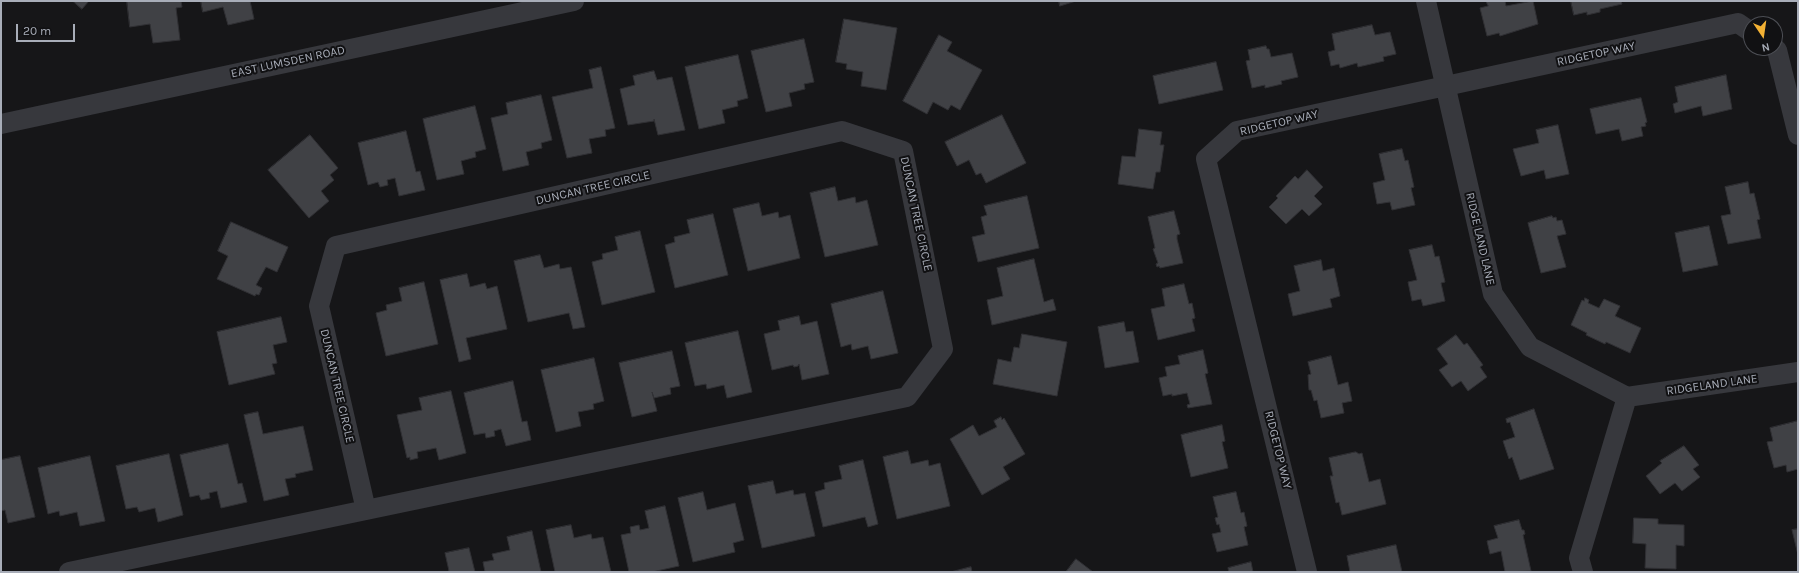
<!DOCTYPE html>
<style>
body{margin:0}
#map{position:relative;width:1799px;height:573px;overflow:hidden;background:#161618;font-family:Karla,sans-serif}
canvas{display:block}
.frame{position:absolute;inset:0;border:2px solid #a8adb8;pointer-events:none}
.north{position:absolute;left:1743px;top:16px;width:40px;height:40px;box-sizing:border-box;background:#111113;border:1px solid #4d4f55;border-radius:50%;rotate:167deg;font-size:11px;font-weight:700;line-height:16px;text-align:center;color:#a8adb8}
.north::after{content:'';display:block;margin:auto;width:14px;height:18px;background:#f2b134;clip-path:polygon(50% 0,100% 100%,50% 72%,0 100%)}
.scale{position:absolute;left:16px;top:24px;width:59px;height:18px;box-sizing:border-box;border:2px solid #a8adb8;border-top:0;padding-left:5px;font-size:12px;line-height:14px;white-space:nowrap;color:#a8adb8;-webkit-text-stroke:3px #111113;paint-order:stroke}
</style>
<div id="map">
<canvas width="1799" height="573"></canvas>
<div class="frame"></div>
<div class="north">N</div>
<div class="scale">20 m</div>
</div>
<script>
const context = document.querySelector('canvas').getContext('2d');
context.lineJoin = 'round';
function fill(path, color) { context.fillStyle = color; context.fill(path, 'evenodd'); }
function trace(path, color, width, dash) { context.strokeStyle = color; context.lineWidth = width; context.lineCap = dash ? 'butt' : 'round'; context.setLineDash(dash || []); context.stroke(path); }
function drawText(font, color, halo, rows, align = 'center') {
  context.font = font + ' Karla,sans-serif'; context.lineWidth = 4; context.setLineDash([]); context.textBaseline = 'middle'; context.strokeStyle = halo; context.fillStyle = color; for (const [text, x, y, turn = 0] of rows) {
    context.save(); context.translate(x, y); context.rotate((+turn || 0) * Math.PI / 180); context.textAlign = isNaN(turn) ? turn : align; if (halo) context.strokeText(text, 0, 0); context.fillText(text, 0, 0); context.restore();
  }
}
const building = new Path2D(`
 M73,1H89L82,9Z
 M127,1H181L182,7L176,8L180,40L153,43L150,24L130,27Z
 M201,1H250L254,19L228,25L223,7L203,12Z
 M1059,1H1076L1060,6Z
 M1486,1H1505L1506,6L1533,1L1538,24L1500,36L1499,33L1487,36L1480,8L1488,6Z
 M1571,1H1621L1622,4L1600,9V12L1587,15V12L1574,15Z
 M844,19L897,28L886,90L861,86L863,72L846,69L847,64L836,62Z
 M1372,25L1375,35L1390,32L1396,54L1383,57L1384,61L1358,67L1357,63L1340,68L1339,64L1331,66L1328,52L1335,50L1332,34Z
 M939,35L952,42L947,51L982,70L960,110L951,105L948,110L933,102L927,114L903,101Z
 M804,39L814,82L804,84L805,89L789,93L792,106L766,112L751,51Z
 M1266,46L1267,49H1269L1271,57L1292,53L1298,77L1281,81L1282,84L1265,88V85L1252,88L1246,61L1250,60L1248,50Z
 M738,55L748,98L737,101L738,106L722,110L725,123L699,129L685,67Z
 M1216,62L1223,90L1159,104L1153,76Z
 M601,67L615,128L605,130L606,136L589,139L592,153L567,158L552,97L593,88L589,70Z
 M654,71L657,80L672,77L685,130L658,135L654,119V121L628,125L620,89L635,85L633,76Z
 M1726,75L1732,109L1703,116L1701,106L1675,113L1673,104L1678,102L1675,87Z
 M541,95L552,140L541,143L542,148L526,152L529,165L503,171L491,118L508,114L506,103Z
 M1641,98L1647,122L1645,123L1646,126L1641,127L1643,136L1622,141L1619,129L1596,134L1590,109Z
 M475,106L486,149L475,152L476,157L461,161L464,174L437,180L423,119Z
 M1002,115L1026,163L986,183L981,173L976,175L969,160L957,166L945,142Z
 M1558,125L1569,174L1546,179L1544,170L1521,176L1513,149L1539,143L1536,130Z
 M1139,129L1162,132L1160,145H1164L1160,172H1156L1153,189L1118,184L1122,156L1135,157Z
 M406,131L416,172L420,171L425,190L399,196L395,178L387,180L388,185L380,187L378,182L368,185L358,143Z
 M310,135L338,168L330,175L334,180L321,191L329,201L309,218L268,170Z
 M1402,149L1405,161L1408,160L1414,187L1411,188L1415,205L1392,210L1390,202L1377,204L1373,183L1385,180L1379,154Z
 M1307,170L1323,187L1314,196L1322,204L1309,216L1302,209L1286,224L1269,207L1278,198L1276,196L1295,176L1298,179Z
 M1748,182L1750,194L1754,193L1760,219L1757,220L1761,238L1728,244L1721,216L1731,214L1725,187Z
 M835,187L838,201L855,197L856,203L867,200L878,245L825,257L810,193Z
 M1027,196L1039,248L978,262L972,237L985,234L981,217L987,215L984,206Z
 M759,203L762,216L778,212L779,218L790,215L800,258L748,271L733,209Z
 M1174,211L1180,234L1177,235V239L1183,263L1160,268L1159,266L1157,267L1156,264L1158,263L1153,249L1155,248L1148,217Z
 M713,214L728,275L675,288L665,245L675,242L674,237L690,233L687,220Z
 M1552,216L1553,218L1556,217L1557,221L1562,220L1566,234L1557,236L1566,267L1541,273L1528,223Z
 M231,222L288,247L277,272L266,267L256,285L262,288L259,295L256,294L255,296L217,279L228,256L218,251Z
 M1709,226L1718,265L1683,272L1675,233Z
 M640,231L655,292L602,305L592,262L603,259L602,254L618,250L615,237Z
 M1432,245L1435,257L1439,256L1445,282L1441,283L1445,301L1423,306L1421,299L1412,301L1408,282L1417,280L1409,250Z
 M540,255L544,268L559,264L560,269L571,267L585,327L573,329L569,313L528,322L514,261Z
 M1034,259L1044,302L1053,299L1056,310L992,325L987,300L1003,296L997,268Z
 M1321,260L1323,271L1334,268L1340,296L1330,299L1332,307L1293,316L1288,294L1300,291L1294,266Z
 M467,274L470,287L485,283L487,289L497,286L507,329L466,338L471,359L459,362L440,280Z
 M424,282L438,344L386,356L376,313L387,310L386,305L402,301L399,288Z
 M1184,284L1189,304L1192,303L1195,318L1192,319L1195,331L1158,340L1151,309L1165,306L1162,289Z
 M883,291L898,353L871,359L868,346L852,350L851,344L841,347L831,304Z
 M1585,298L1589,300L1588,303L1599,308L1604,299L1620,306L1615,316L1641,328L1630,353L1606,342L1605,344L1586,335L1587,333L1571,325L1582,300L1584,301Z
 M799,316L801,325L817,321L829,374L802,380L799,364L798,366L794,367L793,365L772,370L764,334L780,330L778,321Z
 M281,317L287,342L273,345L277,363L272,364L275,374L229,385L217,332Z
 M1124,322L1126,332L1133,331L1139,362L1105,368L1098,327Z
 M738,331L752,392L727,398L724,385L707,389L706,384L695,386L685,343Z
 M1022,334L1067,342L1057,396L993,384L998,359L1011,362L1014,347L1019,348Z
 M1456,335L1464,345L1467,343L1483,365L1480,367L1487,377L1468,391L1461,381L1452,387L1439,370L1448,364L1437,349Z
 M1203,350L1208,373L1205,374L1212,404L1188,408L1187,405L1190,404L1187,393L1172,396V394L1163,396L1159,378L1167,376L1165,367L1180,364L1178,356Z
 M672,351L680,386L670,388L671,394L654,398L652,392L657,411L632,417L619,363Z
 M1331,356L1338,385L1348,382L1352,401L1342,403L1344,413L1321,418L1317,400L1314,401L1311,390H1309L1308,375L1311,374L1308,362Z
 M594,358L604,401L593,404L594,409L578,412L581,426L556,432L541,370Z
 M513,381L522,422L527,421L531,440L506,446L501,429L494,431L495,436L486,438L485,433L474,435L464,393Z
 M451,391L466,453L439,460L436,448L417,452L418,458L410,460V457L407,458L397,415L422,410L419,398Z
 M1534,409L1554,469L1520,480L1512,457L1509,459L1503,441L1515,437L1510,422L1507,423L1506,419Z
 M258,412L263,434L303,426L313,470L295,474L296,477L285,479L289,495L264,501L244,415Z
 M1001,417L1002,420L1004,418L1025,454L1003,467L1010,479L982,495L950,439L973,425L979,436L997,427L994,421Z
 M1798,421V469L1787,472L1786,465L1774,468L1767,442L1773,441L1770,428Z
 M1222,425L1225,441L1222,442L1228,468L1191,477L1181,435Z
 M228,444L238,484L242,483L247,502L221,508L217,491L209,493L210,498L201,500L199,495L190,497L180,455Z
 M1684,446L1699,465L1693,469L1700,477L1682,491L1675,483L1660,494L1646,476L1662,463L1660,461Z
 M908,451L911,464L928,460L929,466L940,463L950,506L897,519L883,457Z
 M1356,452L1359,454L1362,453L1369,482L1380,479L1386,504L1342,515L1339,502L1336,503L1330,476H1333L1329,458Z
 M169,454L183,515L158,522L155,508L139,512L137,507L126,509L116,466Z
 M20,456L35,517L8,523L5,510L1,511V460Z
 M90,456L105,521L80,526L77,512L60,516L59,511L48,514L38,468Z
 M863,460L878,524L868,527L865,517L823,527L815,492L825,489L824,483L842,479L839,466Z
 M773,481L776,494L793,490L794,495L805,493L815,536L762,548L748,486Z
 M703,492L707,510L735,503L744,540L733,543L735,552L693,562L678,498Z
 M1236,492L1241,513L1244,512L1247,526L1244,527L1248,545L1217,552L1212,534L1221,532L1219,524L1217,525L1215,518L1218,517L1213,497Z
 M665,506L679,566L652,572H629L621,535L631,533L630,527L639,525L640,530L649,528L645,511Z
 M1634,518L1658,519V524L1684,525V546L1676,545V569L1645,568L1646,544L1633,543Z
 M1519,520L1522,530H1524L1525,534L1523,535L1531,571L1505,572L1501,551L1490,554L1487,541L1498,538L1494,526Z
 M571,525L574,538L591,534L592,539L603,537L611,572H555L546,530Z
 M1798,529V555L1792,530Z
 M532,531L541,572H485L483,562L494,560L492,554L510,550L507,537Z
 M1396,545L1402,572H1350L1347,556Z
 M469,548L475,572H446L449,571L445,553Z
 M1076,559L1093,572H1066Z
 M1251,562L1253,572H1229L1228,568Z
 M971,567L972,572H951Z`);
fill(building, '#404145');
trace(building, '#303034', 1);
trace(new Path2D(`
 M1426,1L1493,294L1530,347L1627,397
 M1774,48L1777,50L1798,135
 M1,124L574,1
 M842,131L903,151L943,349L907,397L366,510L319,306L336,246Z
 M1627,397L1798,372
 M69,572L366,510
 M1307,572L1206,159L1237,131L1738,23L1751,32
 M1583,572L1579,558L1627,397`), '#37383d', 20);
drawText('12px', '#a8adb8', '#111113', [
 ["RIDGETOP WAY",1596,54,-12],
 ["EAST LUMSDEN ROAD",288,62,-12],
 ["RIDGETOP WAY",1279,123,-13],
 ["DUNCAN TREE CIRCLE",593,188,-13],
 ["DUNCAN TREE CIRCLE",916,214,78],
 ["RIDGE LAND LANE",1480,239,77],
 ["RIDGELAND LANE",1712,385,-8],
 ["DUNCAN TREE CIRCLE",337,386,77],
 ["RIDGETOP WAY",1278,450,76]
]);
</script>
